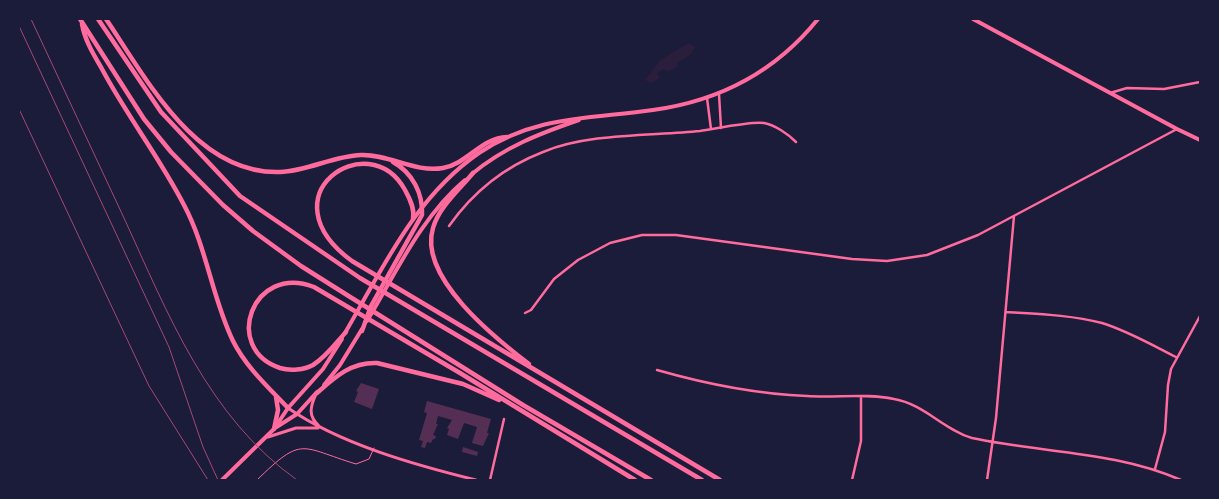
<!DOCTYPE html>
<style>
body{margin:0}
#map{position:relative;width:1219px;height:499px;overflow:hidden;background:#1b1b3a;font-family:Signika,sans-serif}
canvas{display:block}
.frame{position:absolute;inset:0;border:20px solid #1b1b3a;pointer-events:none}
</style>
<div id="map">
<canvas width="1219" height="499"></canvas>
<div class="frame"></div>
</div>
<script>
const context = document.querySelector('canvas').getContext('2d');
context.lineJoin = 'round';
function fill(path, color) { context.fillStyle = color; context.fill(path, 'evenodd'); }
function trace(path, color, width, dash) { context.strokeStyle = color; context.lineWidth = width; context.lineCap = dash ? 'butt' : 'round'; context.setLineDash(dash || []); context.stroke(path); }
fill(new Path2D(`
 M689,43L695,47L691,54L679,62L678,61L677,67L667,72L664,69L657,73L660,78L651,83L645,80L660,60Z`), '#2a1e3b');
fill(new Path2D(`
 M361,383L379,389L372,409L354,402L358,392L356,391Z
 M427,401L491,419L487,433H489L483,446L472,443L477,427L464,423L458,439L447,435L449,429L447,428L452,420L438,416L436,424H438L433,435L436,436L435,439H433L431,443L427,442L425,448L421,447L423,441L419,440L427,413L424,412Z
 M463,447L478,452L477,456L462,452Z`), '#542f53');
trace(new Path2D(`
 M257,480C303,435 300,447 356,464L369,459L374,448`), '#ff6b9d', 1);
trace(new Path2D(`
 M1110,93L1127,88L1164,89L1200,82
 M719,94L721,128
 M707,98L711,129
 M449,226C473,192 504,167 543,152C588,133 651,136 700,131C715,129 750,121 764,123C775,125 788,134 796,142
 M1006,312C1038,314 1071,315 1102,323C1128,331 1152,345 1176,357
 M525,313L531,310L554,279L578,260L610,243L642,235H676L852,259L887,261L927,255L978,235L1177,129
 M657,370C706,384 755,394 807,396C836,398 866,393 894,399C924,404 944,430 972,438C1042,453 1115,451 1181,480
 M1155,469L1165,432L1168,385L1171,369L1200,316
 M490,480L504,419
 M852,480L861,441V396
 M987,480L996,418L1014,216`), '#ff6b9d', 2.5);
trace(new Path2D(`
 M316,394C310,407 308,416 319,426
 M288,408C340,444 415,465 476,480
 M268,437L296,428H318`), '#ff6b9d', 3);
trace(new Path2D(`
 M973,19L1177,129L1200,140
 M472,174C504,147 541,133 579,120
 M367,321C396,273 421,217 465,180
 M345,333C383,268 415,197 479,153C536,115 589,119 653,110C719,101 776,71 818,19
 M324,385L340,365L362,329
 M275,428L297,414L317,392
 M222,480L274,429L288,408L323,369L342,339`), '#ff6b9d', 4);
trace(new Path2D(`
 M80,19L144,119L171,152L223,205L253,231L301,266L347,295L523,405L651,480
 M98,19L161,112L240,196L360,278L702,480
 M106,19C146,78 196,175 280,172C308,171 333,156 361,155C389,154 415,173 443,168C467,164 481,138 507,137
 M82,24C85,41 94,55 102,69C127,116 160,158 184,205C207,248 212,298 233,341C246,367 268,387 288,408
 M473,173C459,190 439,207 433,228C418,277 495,338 529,364
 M413,219C415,209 410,199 405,190C368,124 263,196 352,261L720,480
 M362,331L371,306L422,215C423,194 413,173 393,162
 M346,332C336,343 326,357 313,365C304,370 290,371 280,368C222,349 252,263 314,287L460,373L635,480
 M317,393C335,377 351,362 377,363L463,384L499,400
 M274,429L278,410L276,397`), '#ff6b9d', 4.5);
trace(new Path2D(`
 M31,19C62,85 93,152 124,218C168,314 208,417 297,480
 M19,26L169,347L203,447L218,480
 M19,109L149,386L208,480`), '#a44b75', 1);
</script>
